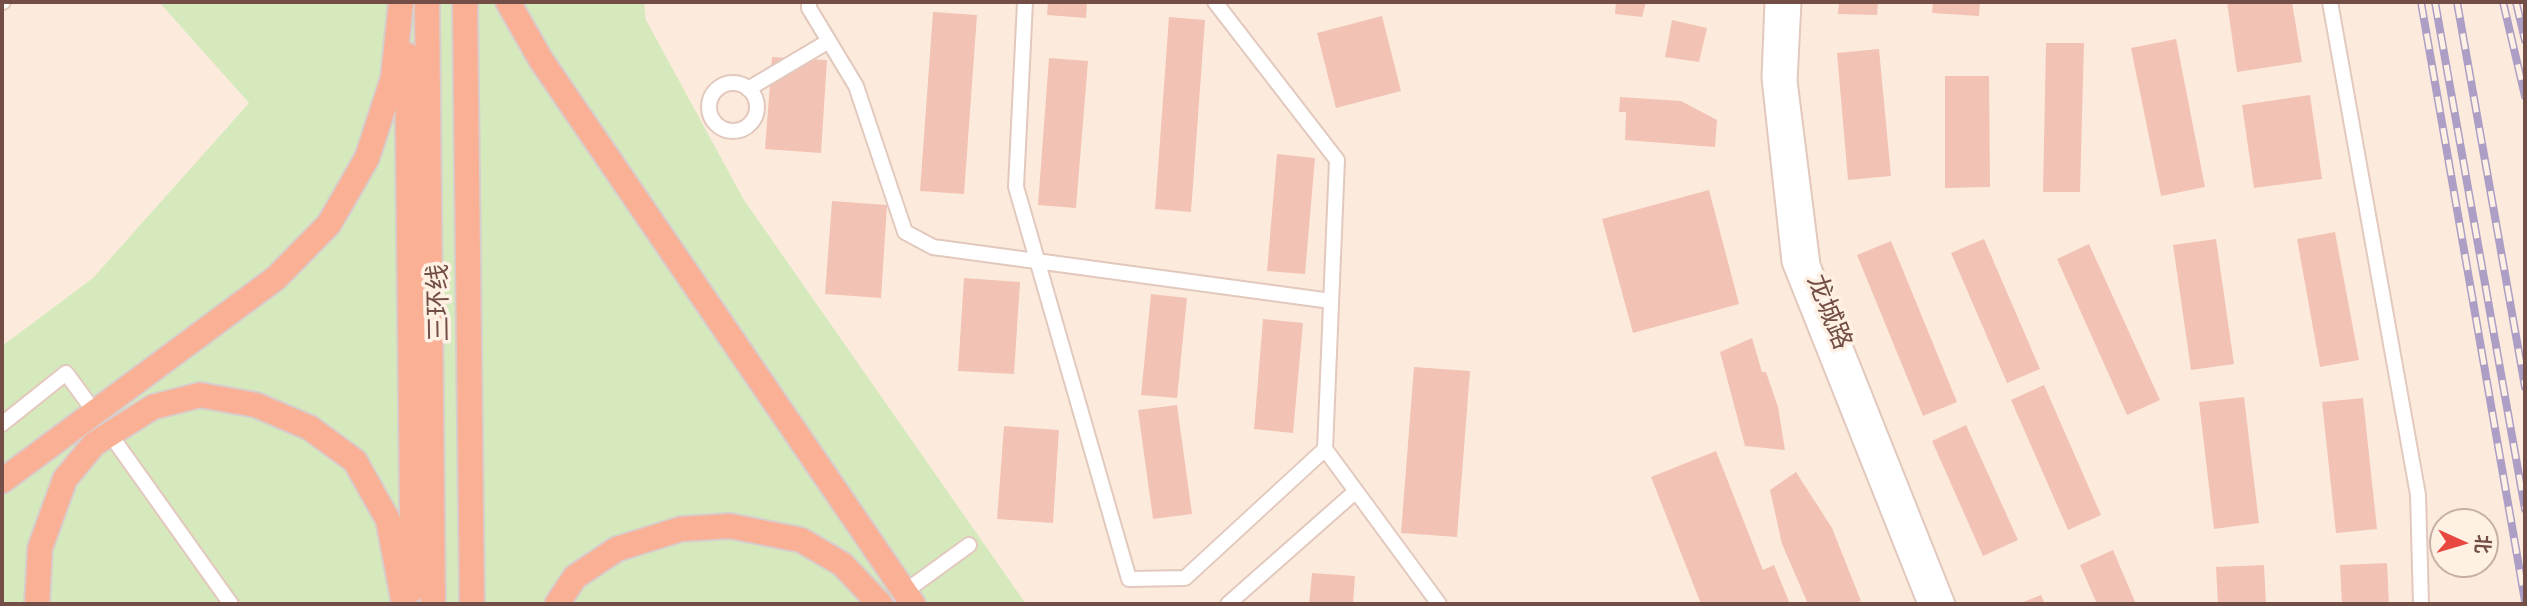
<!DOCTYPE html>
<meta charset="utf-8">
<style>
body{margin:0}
#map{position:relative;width:2527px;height:606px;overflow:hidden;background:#fcebdd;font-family:Mulish,"Noto Sans SC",sans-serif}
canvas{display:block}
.frame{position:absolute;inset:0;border:4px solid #724e46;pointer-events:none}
.north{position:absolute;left:2429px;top:508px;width:70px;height:70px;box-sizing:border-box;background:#fff0e4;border:2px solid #c7afa5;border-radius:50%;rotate:94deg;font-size:19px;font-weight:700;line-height:28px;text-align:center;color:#724e46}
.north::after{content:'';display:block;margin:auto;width:24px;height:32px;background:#e94840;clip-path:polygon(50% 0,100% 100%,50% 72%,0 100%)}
</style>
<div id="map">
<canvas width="2527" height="606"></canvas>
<div class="frame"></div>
<div class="north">北</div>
</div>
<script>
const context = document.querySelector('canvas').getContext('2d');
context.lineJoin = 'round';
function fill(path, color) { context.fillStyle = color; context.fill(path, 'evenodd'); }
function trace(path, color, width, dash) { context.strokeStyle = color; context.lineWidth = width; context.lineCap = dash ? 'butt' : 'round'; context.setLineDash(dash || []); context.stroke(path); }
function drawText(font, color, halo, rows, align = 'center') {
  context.font = font + ' Mulish,"Noto Sans SC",sans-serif'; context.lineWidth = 7; context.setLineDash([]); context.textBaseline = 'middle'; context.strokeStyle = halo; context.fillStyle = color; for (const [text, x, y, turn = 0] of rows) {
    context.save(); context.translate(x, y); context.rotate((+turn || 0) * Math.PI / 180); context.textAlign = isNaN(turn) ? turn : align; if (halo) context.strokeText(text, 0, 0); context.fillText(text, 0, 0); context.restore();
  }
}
fill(new Path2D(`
 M159,2H644L646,20L744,200L1026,604H2V346L93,278L249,103Z`), '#d6e9bd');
fill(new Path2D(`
 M1048,2H1087L1086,18L1047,15Z
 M1616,2H1646L1642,17L1615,14Z
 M1839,2H1878L1877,15L1838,14Z
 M1933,2H1980L1979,16L1932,13Z
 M2227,2H2292L2302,62L2237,72Z
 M933,12L977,15L964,194L920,191Z
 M1382,16L1401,91L1336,108L1317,33Z
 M1169,17L1205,20L1191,212L1155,209Z
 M1672,20L1707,28L1699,62L1665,57Z
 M2176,39L2205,187L2161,196L2131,48Z
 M2046,43H2084L2080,192H2043Z
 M1879,49L1891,176L1848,180L1837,53Z
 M772,57L827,60L821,153L765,149Z
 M1049,58L1088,61L1076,208L1038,205Z
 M1945,76H1989L1990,187L1945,188Z
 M2310,95L2322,179L2254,188L2242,105Z
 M1620,97L1681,101L1717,120L1715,147L1625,140L1626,112H1619Z
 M1277,154L1315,158L1305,274L1267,271Z
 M1709,190L1739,304L1633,333L1602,219Z
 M832,201L887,205L881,298L825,294Z
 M2335,232L2359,360L2320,367L2297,239Z
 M1984,239L2040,369L2007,383L1951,253Z
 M2216,239L2234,364L2191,370L2173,245Z
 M1891,241L1957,402L1923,416L1857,255Z
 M2089,244L2160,400L2127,415L2057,259Z
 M964,278L1020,282L1014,374L958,371Z
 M1151,294L1187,298L1177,398L1141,395Z
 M1263,319L1303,323L1293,433L1254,429Z
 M1752,338L1762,372H1766L1778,407L1785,450L1745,446L1720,352Z
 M1414,367L1470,371L1457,537L1401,533Z
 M2044,385L2101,515L2068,530L2011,400Z
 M2244,397L2259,523L2214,529L2199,402Z
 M2363,398L2377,529L2336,533L2322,402Z
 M1177,405L1192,514L1153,519L1138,410Z
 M1966,425L2018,540L1983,556L1932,441Z
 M1004,426L1059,430L1053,523L997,519Z
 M1716,451L1763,570L1774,565L1790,604H1701L1651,477Z
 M1796,472L1832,528L1861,601L1852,604H1808L1782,544L1770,490Z
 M2113,550L2136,604H2097L2080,565Z
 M2387,563L2389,604H2342L2340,565Z
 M2264,565L2266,604H2218L2216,567Z
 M1312,573L1355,576L1353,604H1309Z
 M2041,595L2045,604H2018Z`), '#f2c3b5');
const minor = new Path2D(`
 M2,2H3
 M809,2V8L856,86L905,232L933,247L1331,301
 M1025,2L1016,187L1129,579L1185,578L1325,449
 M1215,2L1337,160L1325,449L1439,604
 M2330,2L2418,495L2421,604
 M709 107a24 24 0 1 1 48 0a24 24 0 1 1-48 0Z
 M748,89L829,41
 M2,424L66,373L88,403
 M117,444L231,604
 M914,585L969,545
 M1228,604L1356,491`);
const tertiary = new Path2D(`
 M1775,2L1772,78L1792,262L1928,604
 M1791,2L1787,81L1810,265L1945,604`);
const trunk = new Path2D(`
 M427,2L433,604
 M465,2L472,604
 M508,2L541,60L913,604
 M407,55L413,589
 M2,481L276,278L329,224L367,158L393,78L401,2
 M37,604L40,548L65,479L94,444L153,407L200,395L256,405L310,428L355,461L388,520L404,604
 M557,604L575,577L617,549L681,529L730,526L801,540L842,564L880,604`);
trace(minor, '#e2c8bd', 18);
trace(tertiary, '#e2c8bd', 23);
trace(trunk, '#d8cdcb', 28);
trace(minor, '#fff', 14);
trace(tertiary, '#fff', 19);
trace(trunk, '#fab094', 24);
const rail = new Path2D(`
 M2421,2L2525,601
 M2435,2L2525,509
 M2457,2L2525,387
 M2503,2L2525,96
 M2516,2L2525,40`);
trace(rail, '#ac9ec4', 8);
trace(rail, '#fff0e4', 5, [16]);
drawText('26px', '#724e46', '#fff0e4', [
 ["三环线",439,303,-91],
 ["龙城路",1829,312,68]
]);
</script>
